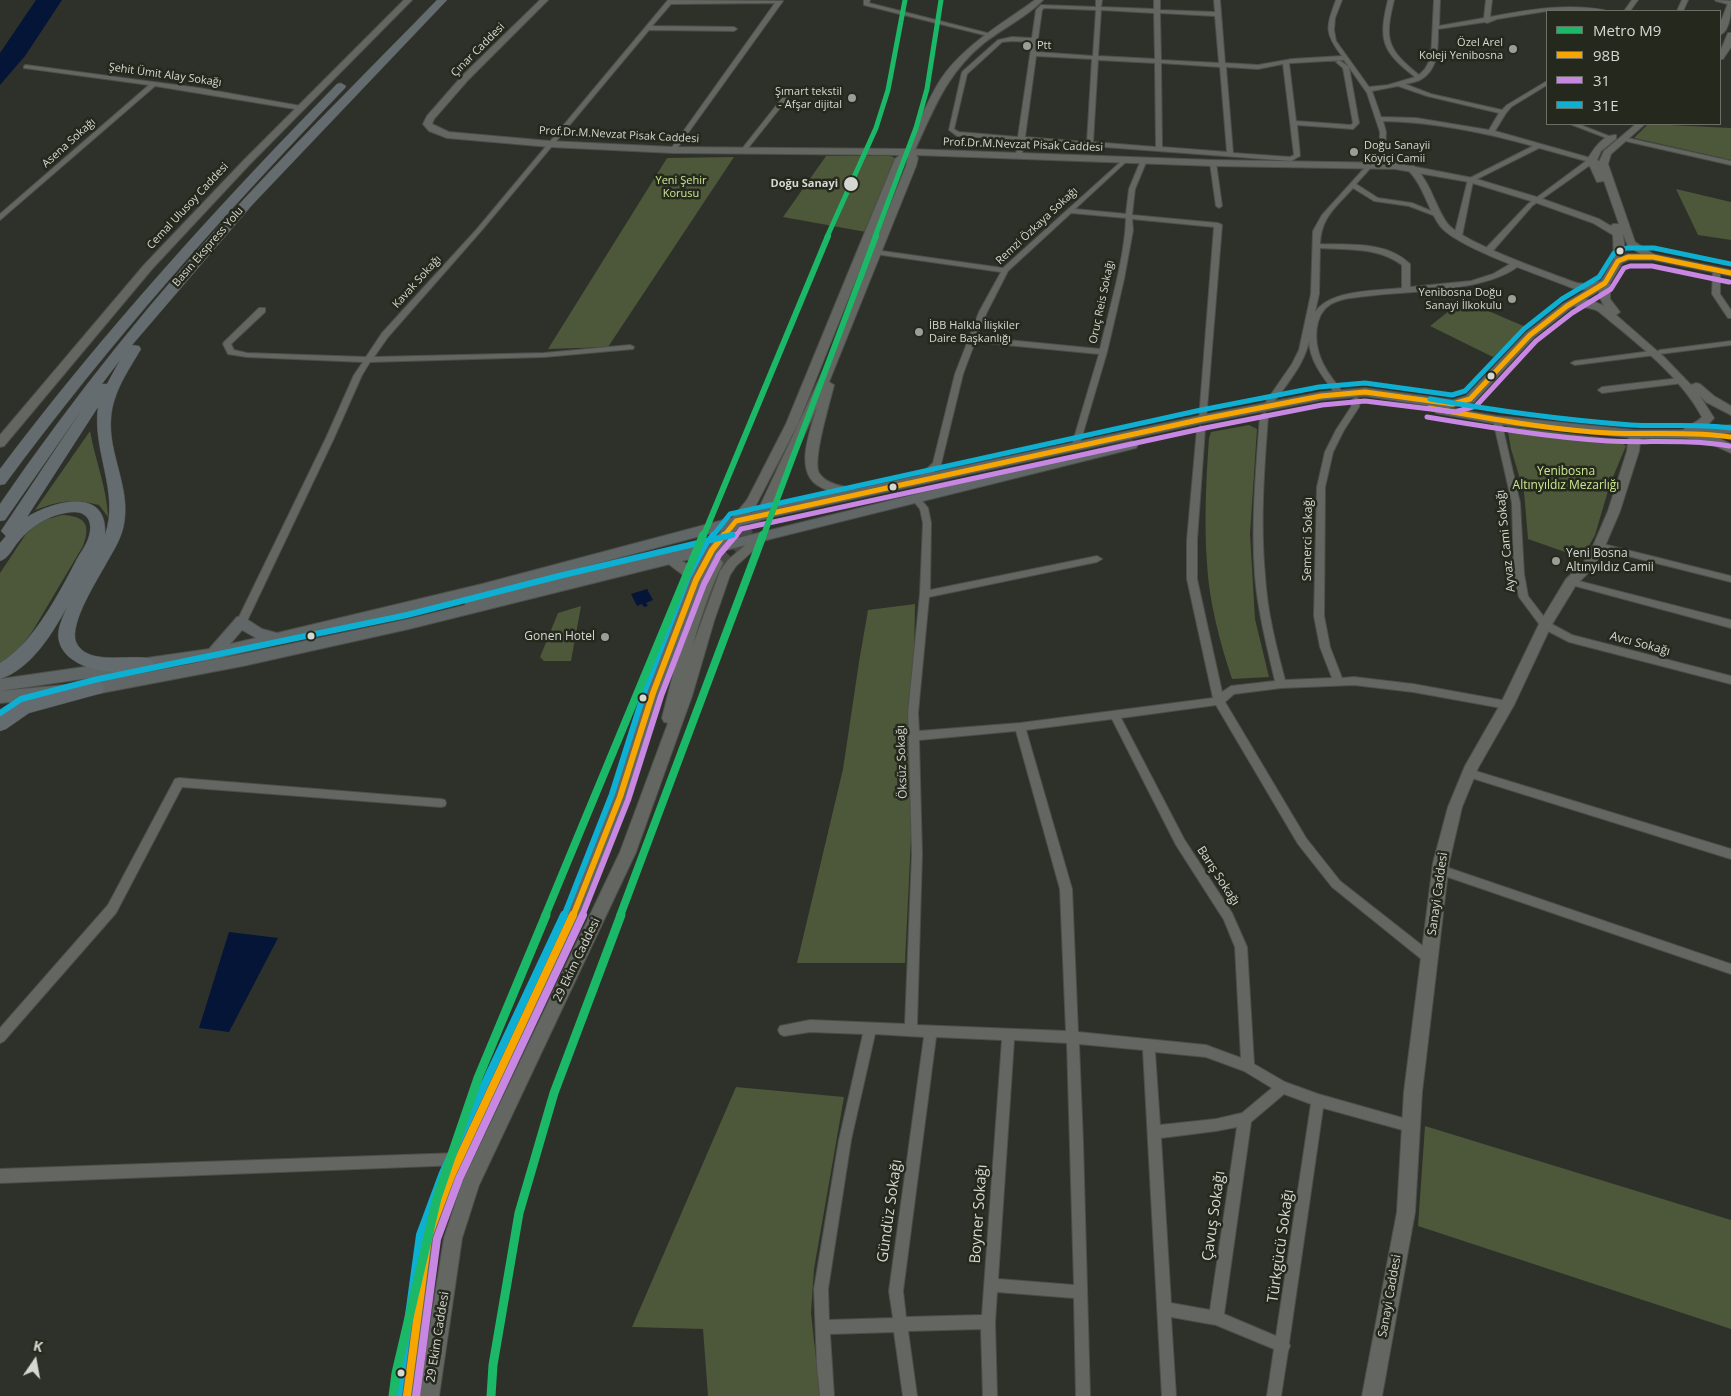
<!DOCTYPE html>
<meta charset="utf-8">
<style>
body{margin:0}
#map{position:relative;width:1731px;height:1396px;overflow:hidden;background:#2e302a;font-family:"Open Sans",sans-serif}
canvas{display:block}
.legend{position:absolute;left:1546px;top:10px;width:175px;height:115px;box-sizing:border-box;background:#25291d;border:1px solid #6b6f65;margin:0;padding:6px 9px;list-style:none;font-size:15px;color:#d5d8d1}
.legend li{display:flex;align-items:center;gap:10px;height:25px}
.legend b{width:25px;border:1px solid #6b6f65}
.north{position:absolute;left:10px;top:1336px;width:50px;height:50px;-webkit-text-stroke:4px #25291d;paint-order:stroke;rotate:12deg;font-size:14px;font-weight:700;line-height:20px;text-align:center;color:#d5d8d1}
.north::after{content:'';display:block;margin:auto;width:18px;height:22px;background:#d5d8d1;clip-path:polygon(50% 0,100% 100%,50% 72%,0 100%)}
</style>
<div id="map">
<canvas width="1731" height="1396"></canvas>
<ul class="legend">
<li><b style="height:6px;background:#1ab867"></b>Metro M9</li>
<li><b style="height:6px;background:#f7a600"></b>98B</li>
<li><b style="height:6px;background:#c787e3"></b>31</li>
<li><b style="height:6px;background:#0dafd3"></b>31E</li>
</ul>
<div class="north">K</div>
</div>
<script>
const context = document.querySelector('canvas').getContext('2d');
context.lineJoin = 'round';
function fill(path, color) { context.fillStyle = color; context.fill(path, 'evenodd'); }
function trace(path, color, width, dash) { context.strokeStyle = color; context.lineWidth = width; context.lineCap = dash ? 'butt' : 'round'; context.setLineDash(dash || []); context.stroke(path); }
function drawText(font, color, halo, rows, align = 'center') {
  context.font = font + ' "Open Sans",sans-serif'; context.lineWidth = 5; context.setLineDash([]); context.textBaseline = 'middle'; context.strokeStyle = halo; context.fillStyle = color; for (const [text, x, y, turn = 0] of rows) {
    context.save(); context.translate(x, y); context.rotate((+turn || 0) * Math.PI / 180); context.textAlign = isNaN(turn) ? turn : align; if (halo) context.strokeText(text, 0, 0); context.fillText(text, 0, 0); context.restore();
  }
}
fill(new Path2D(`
 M1648,124L1731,128V160L1634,138Z
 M826,156H891L897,159L866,232L783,217Z
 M734,157L608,347L548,349L667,158Z
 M1676,189L1731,202V240L1698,235Z
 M1463,300L1528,328L1493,357L1430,326Z
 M1249,425L1257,429L1250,534L1255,619L1269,677L1232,679C1220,643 1209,602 1207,564C1204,522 1206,480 1209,438L1211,432Z
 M1507,426L1617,439L1626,446L1610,484L1595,535L1582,558L1528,539L1524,492L1511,449Z
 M90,431C95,460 107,488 108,517L99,505C76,498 58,501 35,510Z
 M62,515C86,516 91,525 83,546L32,632L17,652L0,665V573L26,534L41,521Z
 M915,604L911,837L905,963H797L843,769L859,662L868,610Z
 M581,606L571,661H544L540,657L558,613Z
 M736,1087L844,1097L814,1269L811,1313L820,1396H708L703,1329L632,1327Z
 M1425,1126L1731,1220V1329L1418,1226Z`), '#4d573a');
fill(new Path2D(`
 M36,0H62L25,56L0,85V53Z
 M647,589L653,600L646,603L648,606L644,607L642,604L637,606L631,594Z
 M229,932L278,938L229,1032L199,1028Z`), '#041538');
trace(new Path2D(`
 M742,537L764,508`), '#474943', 11, [11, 5.5]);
trace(new Path2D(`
 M717,563L743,535`), '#474943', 14, [14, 7]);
const minor = new Path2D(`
 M668,0L783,1L675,151L673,152L670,150L775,3L671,4L652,26L734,27L737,29L734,31L649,30L481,231L388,337L374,357L544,353L630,345L634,347L633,349L544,357L370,362L362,375L334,438L247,621L242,625L239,624L237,621L326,438L354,375L363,362L247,357L228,354L223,344L224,342L259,308H265V312L231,344L234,350L247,353L366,357L382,333L477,229Z
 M864,0H870L869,3L995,35L992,37L864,5Z
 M1096,0H1102L1101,7L1154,9V0H1160V10L1215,12L1214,0H1220L1225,63L1258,65L1292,59L1342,56C1324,33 1326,27 1336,0H1342L1335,18L1334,30L1336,41L1369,87L1388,85L1415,77C1382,51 1378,41 1388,0H1394C1384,40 1387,49 1419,75L1425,69L1431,58L1434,0H1440L1439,26L1484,18L1486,0H1492L1490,17C1528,10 1566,3 1604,10L1605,11H1547L1497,19L1487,23L1485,22L1438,29C1438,47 1439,70 1420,80C1416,82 1409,83 1405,84L1431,94L1502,110L1507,105L1547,81V85L1511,107L1506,113L1495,131L1594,159L1604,163L1601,165L1593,163L1532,206L1491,253H1485V249L1528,204L1586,161L1539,148L1473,181L1462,236L1458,238L1454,236L1468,179L1533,146C1483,132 1434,122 1383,121L1386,132L1385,152L1356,184L1378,198L1412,203L1441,215L1438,217L1409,206L1374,201L1353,188C1336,207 1321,217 1320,244C1349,245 1387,241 1410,264V287L1471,281L1493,274L1515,261L1522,263C1492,291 1416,291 1376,295C1361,297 1344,297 1331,304C1313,315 1314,342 1321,359C1326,372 1336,383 1344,394L1343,396H1337C1325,379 1310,363 1309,341C1304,366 1284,387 1270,408H1264L1263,406L1292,364L1299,350L1311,294L1313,231L1322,215L1379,152L1380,132L1367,93L1344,60L1292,63H1289L1296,121L1351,125L1353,123L1343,68L1336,62L1339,60L1349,67L1359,123L1353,129L1297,125L1300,156L1291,161L1024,141L1022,155L1019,157L1016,155L1018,140L957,136L949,130L962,72L998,40L1012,37L1032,38L1036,10L1041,5L1096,7ZM1044,8L1096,10L1093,56L1036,52L1042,10ZM1101,10L1154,13L1155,59L1098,56ZM1160,13L1215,16L1219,63L1161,60ZM1012,41L1032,42L1018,137L959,132L954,129L967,74L1002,42ZM1036,56L1092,59L1087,142L1025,137ZM1098,60L1155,63L1156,147L1093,142ZM1161,63L1220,67L1227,152L1162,147ZM1283,64L1294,155L1290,157L1233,153L1226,67L1258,69ZM1398,86L1427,96L1499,113L1489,130L1416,118L1381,117L1372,91ZM1320,248C1349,250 1378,247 1402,265V288C1377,291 1331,289 1315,312L1319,294Z
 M1632,0H1638L1630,11H1624Z
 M1682,0H1688L1683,11H1677Z
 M1715,0L1731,1V5L1716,1Z
 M26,65L199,88L301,106L304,108L301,110L155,86L0,220V214L149,85L24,68V66Z
 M783,97L788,98L745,152H741V150Z
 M1570,124H1578L1614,138L1609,139Z
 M1623,137L1731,161V165L1621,140V138Z
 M1126,157L1129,159L1128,160L1075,209L1126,214L1129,189L1141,160L1144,158L1147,160L1135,189L1132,215L1218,223L1222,225L1206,421L1203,422L1199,419L1214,227L1132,219L1133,230L1124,279L1107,352L1078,450H1072L1071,448L1099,354L975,342L963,374L941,464L930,477L922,483H916L915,481L916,479L933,463L955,374L979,312L1001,272L875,254L871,252L875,250L1003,268ZM1071,213L1126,218C1125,258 1109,310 1100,349L977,337L987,312L1008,271Z
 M1213,161L1216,163L1222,206L1219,208L1216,206L1210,163Z
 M1713,267L1720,269V294L1731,310V318H1728L1712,294Z
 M1731,341V345L1660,354L1656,352L1660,350Z
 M1652,351H1655V355L1575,365L1571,363L1575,361Z
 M1680,378L1684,381L1683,383L1602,393L1598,390L1602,387Z
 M1356,397L1360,400L1359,407L1344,430L1333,452L1325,487L1324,616L1330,647L1342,678L1354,677L1413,684L1507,701L1511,702L1512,705L1511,708L1507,709L1413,692L1354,685L1281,688L1234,694L1225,702L1306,838L1340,881L1433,954L1435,958L1433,962L1429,963L1425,962L1332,887L1298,844L1216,705L1121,718L1184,839L1232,913L1247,947L1254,1064L1285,1082L1318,1094L1410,1120L1414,1122L1416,1126L1414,1130L1410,1132L1323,1108L1289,1343L1290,1346L1288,1351L1281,1396H1267L1274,1349L1216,1325L1171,1317L1176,1396H1162L1143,1050L1079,1044L1083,1143L1090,1396H1076L1074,1298L997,1292L995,1322L997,1396H983L981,1329L908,1331L917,1396H903L894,1332L830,1334L834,1396H820L817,1366L814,1289L839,1140L863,1034L810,1032L784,1036L780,1034L778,1030L780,1026L810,1020L905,1024L912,854L908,713L920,594L923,523L920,509L911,498L912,496H918L928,508L931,523L930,590L1097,556L1102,559L1097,562L929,597L918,713L919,731L1020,723L1213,698L1187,579V540L1197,429L1201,426L1205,429L1197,540V579L1222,692L1231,686L1275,681C1267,646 1258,612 1255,576C1251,523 1256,469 1260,416L1264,413L1267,414L1268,416C1264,469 1260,522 1265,576C1267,611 1276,646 1285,680L1332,678L1320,647L1314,616L1317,487L1325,452L1336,430L1351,407L1352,400ZM1112,719L1176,845L1224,920L1235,947L1241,1058L1206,1045L1078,1032L1072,889L1026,730ZM1016,731L1060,889L1066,1031L917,1025L922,854L919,740ZM875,1034L924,1037L889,1291L893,1318L829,1320L828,1289L851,1140ZM936,1037L1002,1040L982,1315L906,1317L903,1291ZM1014,1040L1067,1043L1074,1285L998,1279ZM1155,1052L1206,1057L1244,1071L1272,1088L1242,1113L1216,1119L1160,1125ZM1284,1094L1311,1104L1276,1336L1224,1314L1251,1122ZM1237,1127L1210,1310L1171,1303L1161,1138L1216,1131Z
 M1497,417L1501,420L1520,503L1524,574L1528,596L1548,622L1572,635L1731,676V684L1569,642L1542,628L1519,597L1514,574L1512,503L1493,420Z
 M1599,543L1731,576V582L1596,548L1594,546Z
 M1571,579L1731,620V628L1568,584L1566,582L1568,580Z
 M1469,769L1731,849V859L1465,776L1464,773L1465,770Z
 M179,778L441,799L445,800L446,803L445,806L441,807L182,787L116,913L4,1041L0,1043V1028L108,905L175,779Z
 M1440,865L1731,964V974L1436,873L1434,870L1436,867Z
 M459,1153L464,1154L465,1159L464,1164L459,1165L0,1183V1169Z`);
const tertiary = new Path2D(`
 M1035,0H1043C1027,17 1003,28 984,43C946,74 934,109 914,152L907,154L906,152C917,128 926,102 941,79C964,45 1002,24 1035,0Z
 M1408,166H1414C1431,183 1434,204 1447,223C1461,242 1550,273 1577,283L1586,284L1605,280L1610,283L1608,285L1586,290L1572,288C1543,276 1457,248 1440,226C1427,208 1424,186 1408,170Z`);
const secondary = new Path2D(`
 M404,0H412L249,165L152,269L4,446L0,447V435L144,265L243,161Z
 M540,0H548L468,80L434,119L432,124L449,132L550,141L673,147L910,149L1213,160L1395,163L1473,178L1540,198L1599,219L1611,226L1613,224H1619L1604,181L1597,182L1587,160C1593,150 1603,134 1616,135V139L1601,151L1597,160L1600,169L1598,164L1604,151L1636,124H1645L1611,154L1608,164L1635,242L1658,257L1653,260L1649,259L1628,246L1623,234L1625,251L1623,261L1618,264L1614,263L1613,235L1593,223L1534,202L1469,182L1395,169L1213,166L916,155L918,158L916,166L829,382L834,385C830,402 812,460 819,473C827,486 850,487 862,491L864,494L858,498C845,495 829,493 817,485C794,469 811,429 817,407L772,506L766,510L762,509L760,506L823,371L906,166L908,157L904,160L798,424L756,505L713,560H721L723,563C710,589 701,616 693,645L720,571L728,560L757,535H765L767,538L736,566L730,575L714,621L692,696L636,852L479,1185L462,1238L439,1396H419L444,1238L462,1183L620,852L668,723L664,722L662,718L686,623L660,693L627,797L577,926L459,1180L437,1237L417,1396H397L419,1237L445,1170L562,925L613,797L646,693L689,581C682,572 671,568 665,560L666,557L527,593L471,610L466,608L465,605L466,602L527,583L702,540L706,541L708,544L706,547L672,556L691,566L695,570L708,547L747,500L786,424L895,159L900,155L673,153L550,147L447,138L429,131L423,124L427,116L462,76Z
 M1728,3H1731C1731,13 1730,31 1720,35V24Z
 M1728,33H1731V47L1723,59H1720V52Z
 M1605,280L1610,283V299L1620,312L1616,315L1664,357L1691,385L1696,383L1700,384L1714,396L1731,406V415L1706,402L1700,396L1714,418L1704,429L1696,432L1714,436L1731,444V453L1707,442L1680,437L1678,434C1684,427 1695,424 1702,417C1679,374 1635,342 1598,311C1586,305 1573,309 1566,303C1575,295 1593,300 1604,306L1599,296L1600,283Z
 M1635,430L1641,434L1639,451L1620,511L1605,546L1593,568L1576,585L1551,626L1514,705L1478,768L1462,807L1449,863L1422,1092L1415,1212L1382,1396H1362L1397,1212L1404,1092L1433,863L1448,807L1465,766L1501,703L1540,622L1566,579L1584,562L1593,546L1608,511L1627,451L1629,434Z`);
const primary = new Path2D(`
 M1628,254H1653L1731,270V276L1653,260H1629L1622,263L1609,285L1571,308L1534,337L1474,402L1449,408L1497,416L1635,430H1684L1731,425V433L1684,438H1635L1497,424L1436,413L1434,410L1438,407L1365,396L1321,400L1203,423L776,516L482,594L213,660L0,691V679L209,649L237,617L242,616L262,629L277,633L482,584L776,506L1203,415L1321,392L1365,388L1453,400L1466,396L1526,333L1563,304L1601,281L1614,259ZM242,630L256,638L230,644Z
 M1132,441L1138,445L1136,448L409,629L243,666L96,694L0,703V691L96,682L243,654L409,619Z`);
const motorway = new Path2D(`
 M437,0H447L252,205L132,345L139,346L141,349C128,371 113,392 111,418C108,454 131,488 124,524C122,537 114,550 107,562C98,579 69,623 76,642C87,667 132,653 151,659L154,664L151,669C125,677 67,673 59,641C56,630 63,617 67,607C52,634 31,669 0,679V663C10,657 18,649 26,641C47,616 62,588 77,559C81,552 87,544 89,536C93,523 88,512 74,512C52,513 32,525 18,542C12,549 9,558 0,561V543L6,536L1,531L83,408L5,520L0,521V504C74,396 156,294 245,198C307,131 373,66 437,0ZM120,360L107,384H102ZM98,407C92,451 120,493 105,535C108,486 54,501 27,517Z
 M341,83L346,86L345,88C224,214 109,343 5,484L0,485V469C103,332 218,206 337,84Z
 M96,681L102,683L105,688L102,693L29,713L6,729L0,731V715L18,702Z`);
trace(minor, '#4c4e49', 2);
trace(tertiary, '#4c4e49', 2);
trace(secondary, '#4c4e49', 2);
trace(primary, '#4c4e49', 2);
trace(motorway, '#4c4e49', 1);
fill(minor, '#646661');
fill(tertiary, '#646661');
fill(secondary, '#646661');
fill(primary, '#616666');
fill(motorway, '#656c70');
trace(new Path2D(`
 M1429,408C1489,418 1549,430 1610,433C1650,435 1690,431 1731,437
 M723,537L736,521L1203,419L1321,396L1365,392L1453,404L1470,399L1530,335L1567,306L1605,283L1618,261L1628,257H1653L1731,273`), '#f7a600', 5);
trace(new Path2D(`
 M573,916L620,797L653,693L696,580L712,550L724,535`), '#f7a600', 6);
trace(new Path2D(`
 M407,1396L428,1237L451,1176L573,915`), '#f7a600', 8);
trace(new Path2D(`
 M1427,417C1487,427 1547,437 1608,441C1648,443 1689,439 1729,446
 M735,537L741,529L1205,428L1322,405L1365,401L1455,412L1476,406L1536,341L1572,313L1611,289L1624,268L1630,266H1652L1729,282`), '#c787e3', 5);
trace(new Path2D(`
 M582,916L628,800L661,696L704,584L719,555L736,535`), '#c787e3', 6);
trace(new Path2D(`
 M416,1396L437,1239L459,1179L583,915`), '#c787e3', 8);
trace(new Path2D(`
 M1430,399C1497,411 1564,420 1631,425C1665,427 1698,423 1731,428
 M712,537L730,514L1201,410L1319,387L1365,383L1452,395L1465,391L1524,329L1562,299L1599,277L1614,253L1627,248H1654L1731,264
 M726,537L733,535`), '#0dafd3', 5);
trace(new Path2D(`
 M0,713L21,699L94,680L407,615L559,576L732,535
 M564,916L612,794L645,690L688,577L705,545L713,535`), '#0dafd3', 6);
trace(new Path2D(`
 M398,1395L420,1235L443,1173L564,915`), '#0dafd3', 8);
trace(new Path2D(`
 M827,237L876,128L888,90L905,0
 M875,237L916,128L927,89L941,0`), '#1ab867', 5);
trace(new Path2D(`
 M703,537L828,236
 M763,537L876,236`), '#1ab867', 6);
trace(new Path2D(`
 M545,916L703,535
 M620,916L763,535`), '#1ab867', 8);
trace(new Path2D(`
 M393,1396L396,1373L437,1198L478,1078L546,915
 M491,1396L493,1365L519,1213L554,1093L621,915`), '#1ab867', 9);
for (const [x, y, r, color] of [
 [1027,46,5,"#9b9d97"],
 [1513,49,5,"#9b9d97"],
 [852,98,5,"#9b9d97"],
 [1354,152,5,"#9b9d97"],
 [851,184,8,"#d5d8d1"],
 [1620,251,4.5,"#d5d8d1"],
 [1512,299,5,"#9b9d97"],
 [919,332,5,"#9b9d97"],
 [1491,376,4.5,"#d5d8d1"],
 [893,487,4.5,"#d5d8d1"],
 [1556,561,5,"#9b9d97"],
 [311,636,4.5,"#d5d8d1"],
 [605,637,5,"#9b9d97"],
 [643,698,4.5,"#d5d8d1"],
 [401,1373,4.5,"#d5d8d1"]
]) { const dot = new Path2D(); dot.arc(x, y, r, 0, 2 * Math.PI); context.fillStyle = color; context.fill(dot); trace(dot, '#25291d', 2); }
drawText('11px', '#d5d8d1', '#25291d', [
 ["Özel Arel",1503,43],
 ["Koleji Yenibosna",1503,56],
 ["Ptt",1037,46,"left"],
 ["Şımart tekstil",842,92],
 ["- Afşar dijital",842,105],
 ["Doğu Sanayii",1364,146,"left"],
 ["Köyiçi Camii",1364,159,"left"],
 ["Yenibosna Doğu",1502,293],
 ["Sanayi İlkokulu",1502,306],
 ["İBB Halkla İlişkiler",929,326,"left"],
 ["Daire Başkanlığı",929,339,"left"]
], 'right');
drawText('11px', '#d5d8d1', '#25291d', [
 ["Çınar Caddesi",478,50,-45],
 ["Şehit Ümit Alay Sokağı",165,75,8],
 ["Prof.Dr.M.Nevzat Pisak Caddesi",619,135,3],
 ["Asena Sokağı",69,143,-42],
 ["Prof.Dr.M.Nevzat Pisak Caddesi",1023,145,2],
 ["Cemal Ulusoy Caddesi",188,206,-47],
 ["Remzi Özkaya Sokağı",1037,226,-43],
 ["Basın Ekspress Yolu",208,247,-49],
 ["Kavak Sokağı",417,282,-48],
 ["Oruç Reis Sokağı",1102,302,-78]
]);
drawText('11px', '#cbe792', '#25291d', [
 ["Yeni Şehir",681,181],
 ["Korusu",681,194]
]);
drawText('bold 11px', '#d5d8d1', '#25291d', [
 ["Doğu Sanayi",838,184]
], 'right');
drawText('12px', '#cbe792', '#25291d', [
 ["Yenibosna",1566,472],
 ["Altınyıldız Mezarlığı",1566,486]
]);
drawText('12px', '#d5d8d1', '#25291d', [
 ["Semerci Sokağı",1308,539,-89],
 ["Ayvaz Cami Sokağı",1506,541,-96],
 ["Avcı Sokağı",1640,644,15],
 ["Öksüz Sokağı",902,762,-92],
 ["Barış Sokağı",1218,876,57],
 ["Sanayi Caddesi",1438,894,-82],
 ["29 Ekim Caddesi",577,960,-64],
 ["Sanayi Caddesi",1390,1296,-80],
 ["29 Ekim Caddesi",438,1337,-81]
]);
drawText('12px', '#d5d8d1', '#25291d', [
 ["Yeni Bosna",1566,554],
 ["Altınyıldız Camii",1566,568],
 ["Gonen Hotel",595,637,"right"]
], 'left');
drawText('15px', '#d5d8d1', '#25291d', [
 ["Gündüz Sokağı",890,1211,-82],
 ["Boyner Sokağı",979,1214,-86],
 ["Çavuş Sokağı",1214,1216,-82],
 ["Türkgücü Sokağı",1281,1246,-82]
]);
</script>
